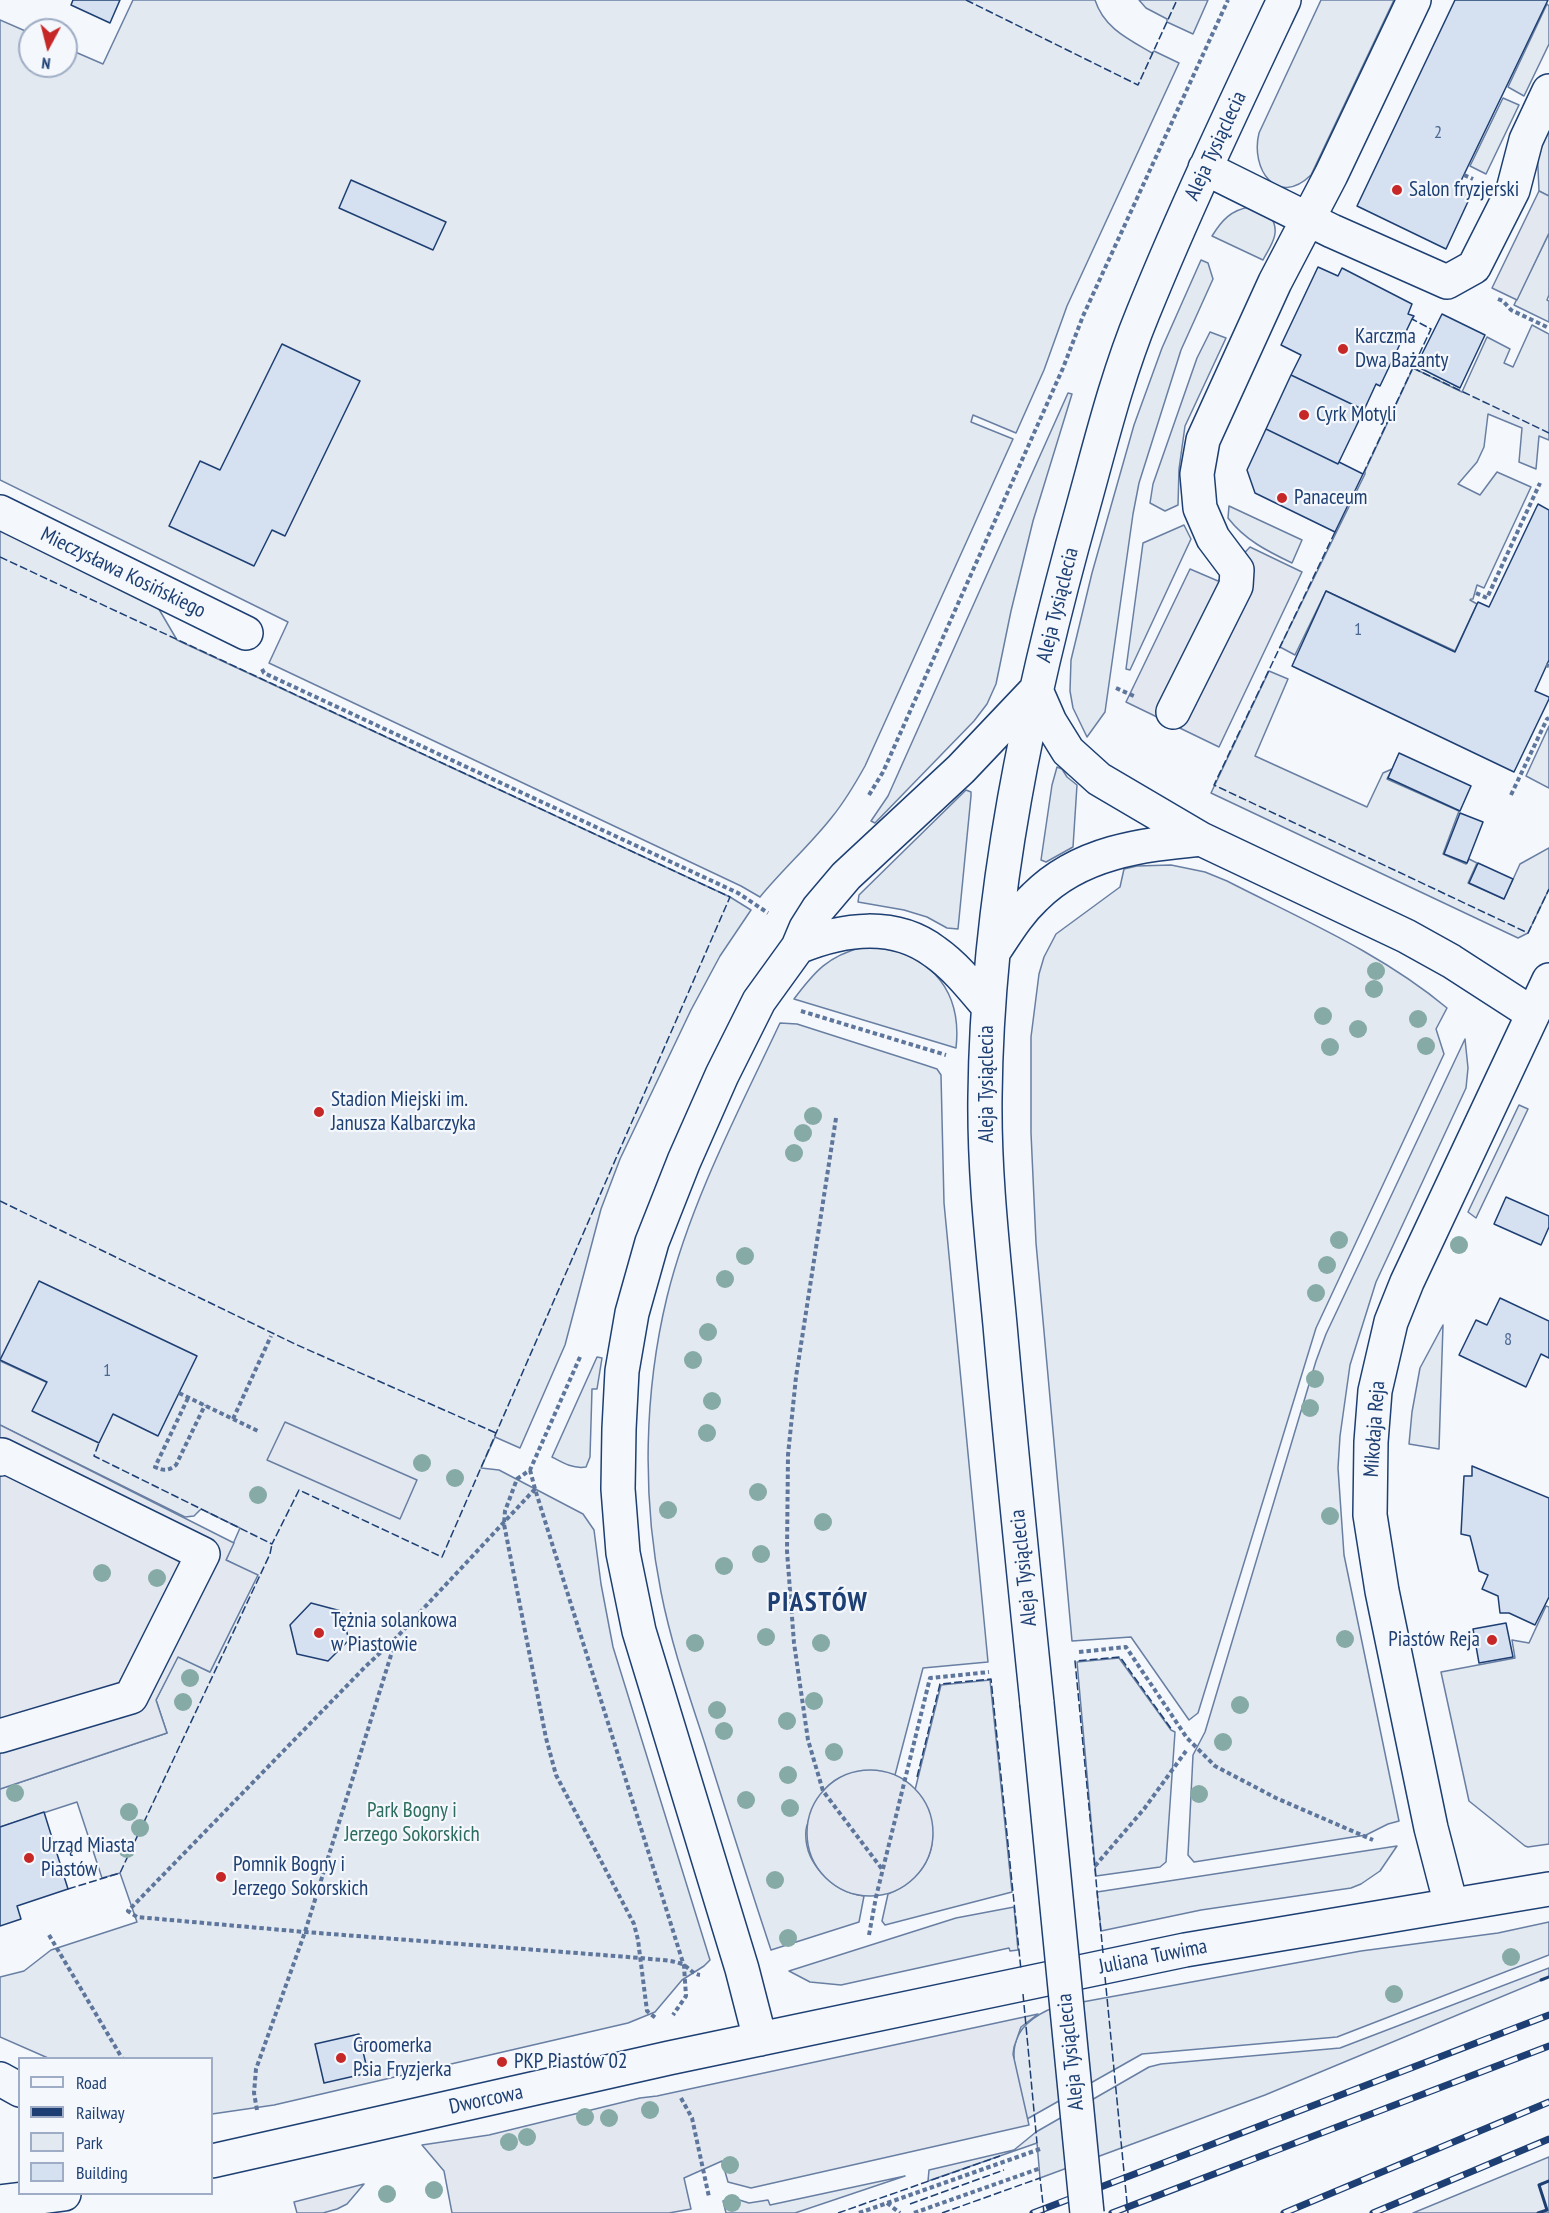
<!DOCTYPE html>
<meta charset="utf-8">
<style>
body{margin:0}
#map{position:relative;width:1549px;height:2213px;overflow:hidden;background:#f4f7fb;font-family:"PT Sans Narrow",sans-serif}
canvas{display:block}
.legend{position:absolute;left:18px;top:2057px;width:195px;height:138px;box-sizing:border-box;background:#f4f7fb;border:2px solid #9eadc5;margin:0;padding:8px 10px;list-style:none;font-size:18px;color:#1d3f73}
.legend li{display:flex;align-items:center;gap:12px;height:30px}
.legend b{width:30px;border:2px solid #9eadc5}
.north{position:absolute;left:18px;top:18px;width:60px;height:60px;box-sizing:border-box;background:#f4f7fb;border:2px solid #9eadc5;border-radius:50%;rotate:187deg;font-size:16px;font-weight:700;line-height:24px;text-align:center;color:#1d3f73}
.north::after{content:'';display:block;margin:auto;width:21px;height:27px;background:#c62828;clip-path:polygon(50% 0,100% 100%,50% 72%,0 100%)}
</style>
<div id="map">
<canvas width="1549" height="2213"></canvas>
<ul class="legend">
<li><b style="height:8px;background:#f4f7fb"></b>Road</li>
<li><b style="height:8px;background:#1d3f73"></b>Railway</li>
<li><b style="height:16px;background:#e3e9f0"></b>Park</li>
<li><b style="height:16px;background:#d5e0f0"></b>Building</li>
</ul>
<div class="north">N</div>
</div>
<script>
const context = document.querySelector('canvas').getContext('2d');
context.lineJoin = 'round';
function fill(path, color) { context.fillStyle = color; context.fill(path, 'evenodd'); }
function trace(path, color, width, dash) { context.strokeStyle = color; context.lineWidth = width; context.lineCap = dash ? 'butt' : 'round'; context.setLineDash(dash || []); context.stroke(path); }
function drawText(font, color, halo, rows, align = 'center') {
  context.font = font + ' "PT Sans Narrow",sans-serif'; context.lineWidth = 4.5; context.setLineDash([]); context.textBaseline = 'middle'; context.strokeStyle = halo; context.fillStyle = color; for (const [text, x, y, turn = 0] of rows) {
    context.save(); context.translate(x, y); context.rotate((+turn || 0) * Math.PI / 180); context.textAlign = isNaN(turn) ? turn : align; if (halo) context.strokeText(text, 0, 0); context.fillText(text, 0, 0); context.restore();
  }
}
const green = new Path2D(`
 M133,0H1095C1104,28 1128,39 1152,53L1154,51L1179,63L1067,306L1044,370L1016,433L973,415L971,422L1013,439L865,766C855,784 845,801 832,817C810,845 783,869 760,897L741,886L269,663L288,622L0,480V20L30,33V66H66V48L103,64Z
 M1139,0H1208L1193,34L1167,22V19L1146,8Z
 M1321,0H1394L1311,175C1277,208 1250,169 1259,133Z
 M1547,4L1549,6V44L1524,96L1508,87Z
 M1503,98L1519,105L1486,174L1470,166Z
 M1549,122V196L1539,191L1537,145Z
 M1250,207L1271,217C1281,233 1271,245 1263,260L1212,236C1222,220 1231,210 1250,207Z
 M1549,233V295L1547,300L1549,301V322L1514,305Z
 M1201,260L1208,263L1213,279L1181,350L1139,483L1133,514L1105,712L1087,737L1073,708L1070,691L1071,660L1092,573L1134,425L1162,348Z
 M1532,325L1549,334V440L1539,436L1536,469L1519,462L1522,428L1488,414L1484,447L1477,462L1458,484L1480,495L1497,472L1531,487L1484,588L1477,585L1473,599H1471L1470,600L1477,604L1455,651L1326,591L1295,655L1280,647L1365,474V471L1413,368L1462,392L1487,337L1510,349L1504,363L1513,367Z
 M1210,332L1226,338L1185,426L1179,469L1178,505L1165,511L1150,503L1153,484L1197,358Z
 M1068,393L1072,394L1033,521L1011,611L996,684L987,704L974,721L875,823L871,821L888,796Z
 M1229,506L1302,540L1292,563C1267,551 1245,540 1228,518Z
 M0,525L153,599L177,640L730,897L751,910L720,956L691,1010L620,1159L601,1209L565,1345L520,1448L495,1437L481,1468L499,1470L583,1514L594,1530L601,1584L613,1647L710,1960L704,1966L682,1980L655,2012L628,2023L274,2105L212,2114V2058H48L0,2037V1977L24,1971L51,1950L137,1922L120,1873L102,1878L77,1802L0,1827V1789L167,1733L156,1700L178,1656L210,1672L257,1576L226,1560L240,1528L201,1509L194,1516L185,1517L0,1425V1361L46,1382L0,1360Z
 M1184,525L1191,539L1130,670L1126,669L1143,543Z
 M1269,671L1288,679L1255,756L1367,807L1383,773L1392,769L1387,779L1459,811L1443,854L1466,864L1469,859L1477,863L1468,883L1504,899L1520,864L1549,848V889L1528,933L1518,938L1211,793Z
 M1549,726V788L1526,776Z
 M1057,767L1062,769L1067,777L1077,785L1073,847L1046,862L1041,860L1052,785Z
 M966,790L971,792V796L958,929L947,928L927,917L904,910L858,902L859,895Z
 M1171,865L1205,872L1227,881C1303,920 1381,953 1447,1008L1436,1029L1444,1054L1316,1328L1198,1713L1189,1720L1131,1637L1072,1641L1036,1243L1031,1133V1037L1039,974L1044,957L1056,934L1120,887L1124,869L1137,866Z
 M863,947C924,947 963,986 956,1048L794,999C815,971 828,956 863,947Z
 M780,1023L797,1024L925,1065L937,1069L941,1075L944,1203L988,1662L923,1668L895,1775C886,1772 877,1773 867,1773C840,1773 825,1782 814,1808C811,1815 807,1822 806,1830C803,1863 833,1892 864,1896L859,1922L771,1950C748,1881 726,1811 704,1741C688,1692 671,1643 661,1592C642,1497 644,1392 667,1297C690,1203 739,1110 780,1023Z
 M1465,1039L1468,1068L1466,1088L1376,1282L1350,1365L1340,1436L1338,1468L1344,1555L1399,1821L1388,1824L1366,1835L1194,1862L1188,1855L1193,1755L1205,1732L1316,1361L1326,1334Z
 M1519,1105L1528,1109L1476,1218L1468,1212Z
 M1443,1325L1439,1449L1409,1444L1412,1412L1420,1368Z
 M597,1357L602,1358L597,1389H592L590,1457L586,1467C573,1469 563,1463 552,1457Z
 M1546,1606L1549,1607V1844L1528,1847L1525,1846L1469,1801L1441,1672L1515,1658L1512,1640L1529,1643Z
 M1119,1658L1171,1730L1175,1732L1166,1862L1160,1867L1096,1876L1077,1662Z
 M990,1680L1012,1892L885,1925L882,1921L888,1894C935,1875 946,1829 915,1790L941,1685Z
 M1397,1846L1380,1871L1361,1884L1351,1888L1201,1910L1101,1931L1097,1892Z
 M1014,1907L1018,1950L1010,1951L1009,1948L841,1985L810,1982L789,1971L956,1918Z
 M1549,1922V1955L1337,2037L1142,2054L1027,2119C1016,2068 994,2031 1055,2007L1361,1951L1498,1933Z
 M1549,1968V1977L1265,2095L1040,2178L1037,2143L928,2181L929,2170L1014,2150L1036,2132L1149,2067L1161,2064L1340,2048Z
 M1549,2157V2213H1413Z
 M905,2176L795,2213H726L723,2201L733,2198L749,2203L768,2200L770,2205Z`);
fill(green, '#e3e9f0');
trace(green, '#687fa3', 1.5);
const parking = new Path2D(`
 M1539,191L1549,196V233L1517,300L1492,288Z
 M1250,547L1302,572L1219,747L1126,702L1190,569L1218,581Z
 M285,1422L417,1480L400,1519L267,1460Z
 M0,1425L234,1543L226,1560L258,1575L210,1672L178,1657L156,1700L167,1733L0,1789Z
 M807 1833a63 63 0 1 1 126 0a63 63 0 1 1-126 0Z
 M1038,2014L1021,2027L1014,2047L1013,2054L1029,2125L751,2188L728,2182L722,2161L684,2178L691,2209L669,2213H452L444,2171L422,2145L489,2135L640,2098L657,2096Z
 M364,2184L347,2204L337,2209L323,2213H297L294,2202Z`);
fill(parking, '#e3e8f0');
trace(parking, '#687fa3', 1.5);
const building = new Path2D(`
 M73,0H120L110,23L71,5Z
 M1455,0H1548L1459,185L1472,193L1446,249L1357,206Z
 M351,180L446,222L433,250L339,208Z
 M1318,267L1338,276L1342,268L1412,304L1408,314L1414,316L1412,319L1380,386L1376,384L1364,410L1291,375L1301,355L1281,345Z
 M1442,314L1485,335L1460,388L1416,366Z
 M282,344L360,381L285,536L272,530L254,566L169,526L200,461L220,470Z
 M1291,375L1364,410L1338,464L1266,429Z
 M1266,429L1338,464L1339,462L1363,474L1335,532L1255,493L1247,470Z
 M1538,504L1549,510V660L1535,691L1549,697V699L1514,772L1292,666L1326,591L1455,652L1478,602L1489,607Z
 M1399,753L1471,786L1460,811L1388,778Z
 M1460,813L1483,822L1467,863L1444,854Z
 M1478,863L1513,879L1504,899L1469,883Z
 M1506,1197L1549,1216V1227L1541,1245L1494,1224Z
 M39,1281L197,1356L158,1436L113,1414L99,1443L32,1411L47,1382L0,1360Z
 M1500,1298L1549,1321V1358L1541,1354L1526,1387L1459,1355L1476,1320L1487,1325Z
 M1472,1466L1549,1498V1597L1535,1625L1509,1613H1500L1498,1596L1482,1589L1488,1575L1479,1571L1470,1536L1461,1534L1464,1476H1472Z
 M311,1603L341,1611L349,1640L328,1661L297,1654L290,1625Z
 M1506,1623L1513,1657L1479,1663L1473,1629Z
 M44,1812L68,1889L17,1906L21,1919L0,1926V1827Z
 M359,2034L368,2073L324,2083L315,2044Z`);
fill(building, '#d5e0f0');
trace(building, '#1d3f73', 1.5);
const minor = new Path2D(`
 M1205,168L1332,231L1447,282L1474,267L1513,190L1526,140L1549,91
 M0,512L246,633
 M1036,690L1050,722L1068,751L1099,779L1201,839L1406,936L1451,961L1533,1014
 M1173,712L1236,586L1237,570L1213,538L1200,508L1197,474L1203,440L1275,282L1331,175L1414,0
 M798,947C842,929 894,921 935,952C955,966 971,986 987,1005
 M996,948C1008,930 1019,912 1035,897C1080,852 1141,845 1201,839
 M0,1459L2,1455L203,1554L131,1697L0,1736
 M1037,1703C1024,1577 1011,1451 1000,1325C993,1250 984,1173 985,1097C987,897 1029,699 1083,507C1101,442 1117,376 1143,313C1186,207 1235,104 1284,0
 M1451,1905L1431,1828L1382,1591L1370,1515L1371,1442L1375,1391L1391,1322L1407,1282L1549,980
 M760,2039L742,1969L639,1631L623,1553L618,1489L619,1429L622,1371L632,1313L652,1242L684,1161L722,1075L759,1001L798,947L806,928L818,909L846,876L961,769L1036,690
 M0,2079L20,2090
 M212,2161L669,2058L1185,1950L1549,1889
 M0,2202L64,2194`);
trace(minor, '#1d3f73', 36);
trace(new Path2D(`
 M1464,175L1473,179
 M1498,299L1503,301L1511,310L1549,328
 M1476,593L1487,598L1540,483
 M1546,665L1549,666
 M262,669L264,673L738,893L768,913
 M1116,688L1136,697
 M869,795L883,772L1063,368L1083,316L1228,0
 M1511,795L1547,719L1549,718
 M801,1011L946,1055
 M836,1118L796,1377L788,1455L787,1551L794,1643L808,1740L823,1791L882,1869
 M580,1357L530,1470L517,1479L505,1511L504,1524L546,1738L556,1775L634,1924L638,1940L647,2011L657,2019
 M179,1393L258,1431
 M188,1398L155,1467C164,1471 168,1471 176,1465L205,1405
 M233,1419L271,1336
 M530,1470L535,1489L684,1966L686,1996L673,2015
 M535,1489L396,1638L365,1667L128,1911L137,1917L305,1932L641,1958C654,1960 672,1959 684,1965C690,1969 693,1974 700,1975
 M1079,1652L1126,1647L1187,1738L1215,1766L1276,1798L1373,1840
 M1095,1866L1144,1809L1186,1751
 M49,1935L122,2058
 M869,1935L876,1897L930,1678L989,1672
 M681,2098L692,2118L709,2197
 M257,2110L254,2093L256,2069L305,1932L396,1639
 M887,2203L900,2213
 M859,2213L1040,2149
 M914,2213L1041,2168`), '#5e769c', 4, [4.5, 3]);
trace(minor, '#f4f7fb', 33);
const rail = new Path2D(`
 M1033,2213L1549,2015
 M1112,2213L1549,2046
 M1284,2213L1549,2102
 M1373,2213L1549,2139`);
trace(rail, '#1d3f73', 7);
trace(rail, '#f4f7fb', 4.5, [14]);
const minorBridge = new Path2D(`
 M1037,1703L1087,2213`);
trace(minorBridge, '#1d3f73', 36, []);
trace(minorBridge, '#f4f7fb', 33);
trace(new Path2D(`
 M966,0L1138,85L1177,0
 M1413,368L1549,433
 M1363,474L1431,329L1412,319
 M1335,532L1214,785L1528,933L1549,889
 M0,557L730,897L442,1557L299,1490L272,1544L94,1456L99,1443
 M0,1201L295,1344L496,1433
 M917,1777L940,1684L991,1679L1021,1970
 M68,1889L120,1873L270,1554L272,1544
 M1103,1953L1075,1661L1120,1657L1172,1730
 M1105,1977L1128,2213
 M1023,1994L1037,2143
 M910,2204L1004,2170
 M838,2213L1000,2156
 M942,2213L1040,2178L1044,2213`), '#1d3f73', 1.5, [8, 3]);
trace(new Path2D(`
 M1541,1980L1549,1977
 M1538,2213L1547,2210L1539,2185L1549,2181`), '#1d3f73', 3);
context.fillStyle = '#86aba6';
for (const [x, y] of [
 [1376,971],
 [1374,989],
 [1323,1016],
 [1418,1019],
 [1358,1029],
 [1426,1046],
 [1330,1047],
 [813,1116],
 [803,1133],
 [794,1153],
 [1339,1240],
 [1459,1245],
 [745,1256],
 [1327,1265],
 [725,1279],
 [1316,1293],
 [708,1332],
 [693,1360],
 [1315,1379],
 [712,1401],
 [1310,1408],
 [707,1433],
 [422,1463],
 [455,1478],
 [758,1492],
 [258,1495],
 [668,1510],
 [1330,1516],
 [823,1522],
 [761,1554],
 [724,1566],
 [102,1573],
 [157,1578],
 [766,1637],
 [1345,1639],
 [695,1643],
 [821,1643],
 [190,1678],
 [814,1701],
 [183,1702],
 [1240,1705],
 [717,1710],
 [787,1721],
 [724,1731],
 [1223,1742],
 [834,1752],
 [788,1775],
 [15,1793],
 [1199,1794],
 [746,1800],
 [790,1808],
 [129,1812],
 [140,1828],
 [127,1849],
 [775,1880],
 [788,1938],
 [1511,1957],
 [1394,1994],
 [650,2110],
 [585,2117],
 [609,2118],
 [527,2137],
 [509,2142],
 [730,2165],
 [434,2190],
 [387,2194],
 [732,2203]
]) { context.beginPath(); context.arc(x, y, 9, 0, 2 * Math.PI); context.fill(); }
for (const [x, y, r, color] of [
 [1397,190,6,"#c62828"],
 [1343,349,6,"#c62828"],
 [1304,415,6,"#c62828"],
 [1282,498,6,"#c62828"],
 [319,1112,6,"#c62828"],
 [319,1633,6,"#c62828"],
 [1492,1640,6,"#c62828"],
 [29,1858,6,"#c62828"],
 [221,1877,6,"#c62828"],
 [341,2058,6,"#c62828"],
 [502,2062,6,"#c62828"]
]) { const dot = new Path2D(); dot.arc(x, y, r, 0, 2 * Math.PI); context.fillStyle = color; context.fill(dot); trace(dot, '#f4f7fb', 2); }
drawText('18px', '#4b6792', null, [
 ["2",1438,133],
 ["1",1358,630],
 ["8",1508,1340],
 ["1",107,1371]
]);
drawText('21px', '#1d3f73', '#f4f7fb', [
 ["Aleja Tysiąclecia",1216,146,-65],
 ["Mieczysława Kosińskiego",123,573,26],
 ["Aleja Tysiąclecia",1058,605,-76],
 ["Aleja Tysiąclecia",987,1084,-90],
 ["Mikołaja Reja",1375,1429,-86],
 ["Aleja Tysiąclecia",1024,1568,-96],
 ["Juliana Tuwima",1153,1957,-11],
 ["Aleja Tysiąclecia",1071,2052,-96],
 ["Dworcowa",486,2100,-12]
]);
drawText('21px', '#1d3f73', '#f4f7fb', [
 ["Salon fryzjerski",1409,190],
 ["Karczma",1355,337],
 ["Dwa Bażanty",1355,361],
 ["Cyrk Motyli",1316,415],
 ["Panaceum",1294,498],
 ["Stadion Miejski im.",331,1100],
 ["Janusza Kalbarczyka",331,1124],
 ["Tężnia solankowa",331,1621],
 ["w Piastowie",331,1645],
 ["Piastów Reja",1480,1640,"right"],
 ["Urząd Miasta",41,1846],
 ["Piastów",41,1870],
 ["Pomnik Bogny i",233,1865],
 ["Jerzego Sokorskich",233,1889],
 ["Groomerka",353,2046],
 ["Psia Fryzjerka",353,2070],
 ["PKP Piastów 02",514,2062]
], 'left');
drawText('21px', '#2c6c60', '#f4f7fb', [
 ["Park Bogny i",412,1811],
 ["Jerzego Sokorskich",412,1835]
]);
context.letterSpacing = '1.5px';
drawText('bold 27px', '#1d3f73', '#f4f7fb', [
 ["PIASTÓW",818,1603]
]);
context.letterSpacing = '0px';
</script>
